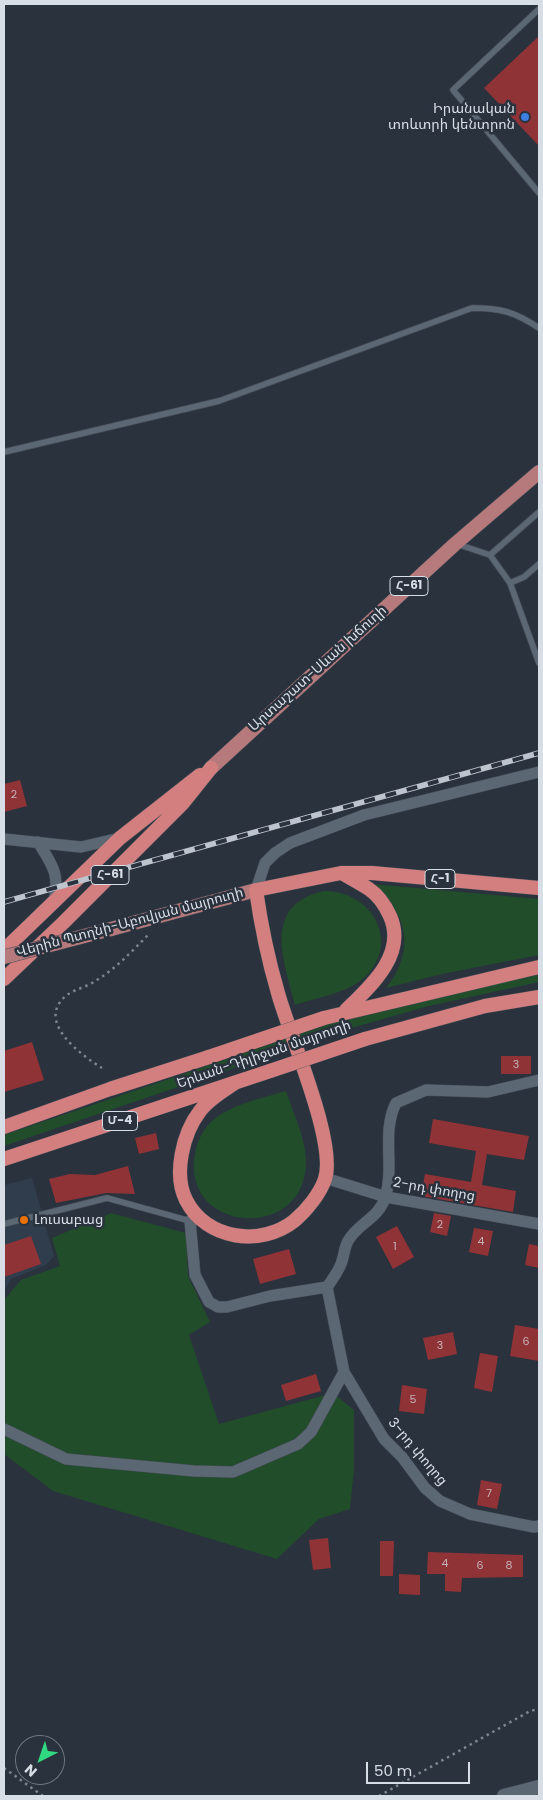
<!DOCTYPE html>
<meta charset="utf-8">
<style>
body{margin:0}
#map{position:relative;width:543px;height:1800px;overflow:hidden;background:#29323d;font-family:Poppins,sans-serif}
canvas{display:block}
.frame{position:absolute;inset:0;border:5px solid #d8dee6;pointer-events:none}
.north{position:absolute;left:15px;top:1735px;width:50px;height:50px;box-sizing:border-box;background:#29323d;border:1px solid #6f7781;border-radius:50%;rotate:221deg;font-size:14px;font-weight:700;line-height:20px;text-align:center;color:#d8dee6}
.north::after{content:'';display:block;margin:auto;width:18px;height:22px;background:#31d882;clip-path:polygon(50% 0,100% 100%,50% 72%,0 100%)}
.scale{position:absolute;left:366px;top:1762px;width:104px;height:22px;box-sizing:border-box;border:2px solid #d8dee6;border-top:0;padding-left:6px;font-size:15px;line-height:18px;white-space:nowrap;color:#d8dee6;-webkit-text-stroke:4px #29323d;paint-order:stroke}
</style>
<div id="map">
<canvas width="543" height="1800"></canvas>
<div class="frame"></div>
<div class="north">N</div>
<div class="scale">50 m</div>
</div>
<script>
const context = document.querySelector('canvas').getContext('2d');
context.lineJoin = 'round';
function fill(path, color) { context.fillStyle = color; context.fill(path, 'evenodd'); }
function trace(path, color, width, dash) { context.strokeStyle = color; context.lineWidth = width; context.lineCap = dash ? 'butt' : 'round'; context.setLineDash(dash || []); context.stroke(path); }
function drawText(font, color, halo, rows, align = 'center') {
  context.font = font + ' Poppins,"Noto Sans Armenian",sans-serif'; context.lineWidth = 5; context.setLineDash([]); context.textBaseline = 'middle'; context.strokeStyle = halo; context.fillStyle = color; for (const [text, x, y, turn = 0] of rows) {
    context.save(); context.translate(x, y); context.rotate((+turn || 0) * Math.PI / 180); context.textAlign = isNaN(turn) ? turn : align; if (halo) context.strokeText(text, 0, 0); context.fillText(text, 0, 0); context.restore();
  }
}
fill(new Path2D(`
 M32,1178L54,1256L46,1265L11,1279L4,1292V1185Z`), '#2f3d4d');
fill(new Path2D(`
 M371,884L539,899V955L442,974L386,988C416,951 408,911 371,884Z
 M324,891C368,890 400,937 369,973C352,993 318,997 295,1005C284,961 261,905 324,891Z
 M539,972V982L429,1006L355,1027L4,1146V1135L354,1016Z
 M286,1091C293,1112 305,1137 306,1160C308,1240 188,1235 194,1161C195,1146 201,1131 212,1121C231,1104 263,1098 286,1091Z
 M111,1213L186,1233L188,1276L210,1322L189,1335L219,1424L333,1393L354,1410V1468L350,1509L319,1519L277,1559L53,1491L4,1454V1300L21,1280L60,1266L52,1238Z`), '#214d2b');
fill(new Path2D(`
 M539,36V146L484,88Z
 M20,780L27,806L4,812V784Z
 M32,1042L44,1080L4,1092V1051Z
 M501,1056H531V1074H501Z
 M433,1119L529,1136L524,1160L487,1154L482,1185L516,1191L513,1212L421,1196L425,1174L471,1182L476,1151L429,1143Z
 M156,1133L159,1149L139,1154L135,1138Z
 M128,1166L135,1194L106,1193L56,1203L49,1179L70,1174L95,1175Z
 M434,1213L451,1216L447,1236L430,1232Z
 M397,1226L414,1257L393,1269L376,1237Z
 M474,1228L493,1231L488,1256L469,1252Z
 M31,1236L41,1264L4,1277V1245Z
 M529,1244L539,1246V1268L525,1265Z
 M289,1249L296,1274L260,1284L253,1259Z
 M515,1325L539,1329V1361L510,1356Z
 M453,1332L457,1354L428,1360L423,1338Z
 M480,1353L498,1356L492,1392L474,1388Z
 M316,1374L321,1391L286,1401L281,1385Z
 M402,1385L427,1389L424,1414L399,1411Z
 M481,1480L502,1484L497,1509L477,1505Z
 M328,1538L331,1568L313,1570L309,1540Z
 M380,1541H394L393,1576H380Z
 M428,1552L523,1555V1577L462,1578L461,1592L445,1591V1574H427Z
 M399,1574L420,1575V1595L399,1594Z`), '#903336');
const service = new Path2D(`
 M539,9L453,90L539,193
 M4,452L219,401L472,308C501,308 515,312 539,328
 M457,544L490,555L510,583L539,663
 M490,555L539,512
 M510,583L524,577L539,564
 M4,1224L107,1198L190,1221`);
const minor = new Path2D(`
 M4,839L81,847L120,838
 M38,842C52,865 60,873 54,901
 M256,890L265,863L275,853L290,843L364,815L539,772
 M539,1080L488,1092L426,1090L396,1103C381,1133 395,1166 385,1198C379,1218 357,1224 348,1241C344,1248 344,1257 341,1264C338,1272 332,1280 327,1287L344,1372L384,1439L402,1457L425,1488L440,1501L470,1514L534,1527L539,1526
 M325,1178L386,1197L539,1224
 M201,1218L190,1221L195,1275L209,1302L218,1307H227L270,1296L327,1287
 M4,1429L66,1459L194,1471L233,1472L298,1444L311,1432L344,1372`);
const tertiary = new Path2D(`
 M504,1796L539,1787`);
const primary = new Path2D(`
 M211,768L455,544L539,472
 M111,929L256,890`);
const trunk = new Path2D(`
 M342,873C350,878 360,883 369,889C378,895 385,905 390,916C407,954 371,986 346,1010
 M4,950L120,838L200,775
 M4,979L63,923L183,803L211,768
 M324,1018L539,967
 M365,1039L485,1006L539,997
 M235,1083C223,1091 209,1099 200,1111C183,1133 173,1174 186,1200C206,1240 261,1247 294,1221C306,1211 320,1194 325,1179C337,1142 289,1034 278,993C268,959 261,925 256,890L341,873H372L539,888
 M4,1127L110,1089L209,1057
 M4,1159L270,1071`);
trace(service, '#454d56', 7);
trace(minor, '#454d56', 12);
trace(tertiary, '#454d56', 15);
trace(primary, '#454d56', 15);
trace(trunk, '#454d56', 15);
trace(new Path2D(`
 M102,1068C81,1055 34,1021 67,995C75,989 87,987 95,981C116,969 133,950 150,933
 M4,1768L43,1796
 M379,1796L530,1711L539,1709`), '#7d858f', 2.5, [2.5, 4]);
trace(service, '#5c6774', 5.5);
trace(minor, '#5c6774', 11);
trace(tertiary, '#5c6774', 14);
trace(primary, '#b6797c', 14);
trace(trunk, '#d47f7f', 14);
const rail = new Path2D(`
 M4,902L539,753`);
trace(rail, '#bec4cd', 5.5);
trace(rail, '#29323d', 4, [11]);
const primaryBridge = new Path2D(`
 M4,957L111,929`);
const trunkBridge = new Path2D(`
 M209,1057L324,1018
 M270,1071L365,1039`);
trace(primaryBridge, '#454d56', 15, []);
trace(trunkBridge, '#454d56', 15, []);
trace(primaryBridge, '#b6797c', 14);
trace(trunkBridge, '#d47f7f', 14);
for (const [x, y, r, color] of [
 [525,117,5,"#3f7fe0"],
 [24,1220,5,"#e8710a"]
]) { const dot = new Path2D(); dot.arc(x, y, r, 0, 2 * Math.PI); context.fillStyle = color; context.fill(dot); trace(dot, '#29323d', 2); }
drawText('11px', '#c6b3ba', null, [
 ["2",14,795],
 ["3",516,1065],
 ["2",440,1225],
 ["4",481,1242],
 ["1",395,1247],
 ["6",526,1342],
 ["3",440,1346],
 ["5",413,1400],
 ["7",489,1494],
 ["4",445,1564],
 ["6",480,1566],
 ["8",509,1566]
]);
for (const [x, y, w] of [
 [409,586,38],
 [110,875,38],
 [440,879,30],
 [120,1121,35]
]) { const box = new Path2D(); box.roundRect(x - w / 2, y - 9.5, w, 19, 4); context.fillStyle = '#29323d'; context.fill(box); trace(box, '#d8dee6', 1); }
drawText('bold 12px', '#d8dee6', null, [
 ["Հ-61",409,586],
 ["Հ-61",110,875],
 ["Հ-1",440,879],
 ["Մ-4",120,1121]
]);
drawText('14px', '#d8dee6', '#29323d', [
 ["Իրանական",515,109],
 ["տոևտրի կենտրոն",515,125],
 ["Լուսաբաց",34,1220,"left"]
], 'right');
drawText('14px', '#d8dee6', '#29323d', [
 ["Արտաշատ-Սևան խճուղի",318,669,-42],
 ["Վերին Պտղնի-Աբովյան մայրուղի",130,923,-15],
 ["Երևան-Դիլիջան մայրուղի",264,1055,-19],
 ["2-րդ փողոց",434,1190,10],
 ["3-րդ փողոց",417,1452,50]
]);
</script>
